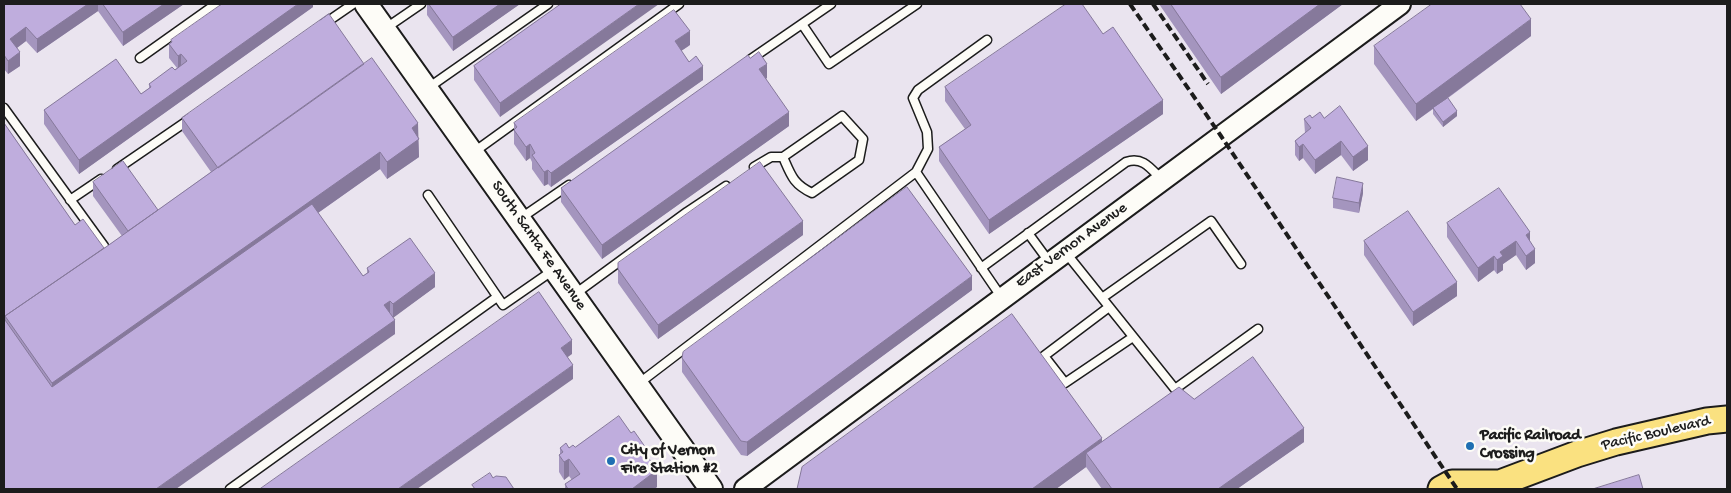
<!DOCTYPE html>
<style>
body{margin:0}
#map{position:relative;width:1731px;height:493px;overflow:hidden;background:#fdfcf7;font-family:"Gochi Hand",sans-serif}
canvas{display:block}
.frame{position:absolute;inset:0;border:5px solid #1c1c1c;pointer-events:none}
</style>
<div id="map">
<canvas width="1731" height="493"></canvas>
<div class="frame"></div>
</div>
<script>
const context = document.querySelector('canvas').getContext('2d');
context.lineJoin = 'round';
function fill(path, color) { context.fillStyle = color; context.fill(path, 'evenodd'); }
function trace(path, color, width, dash) { context.strokeStyle = color; context.lineWidth = width; context.lineCap = dash ? 'butt' : 'round'; context.setLineDash(dash || []); context.stroke(path); }
function drawText(font, color, halo, rows, align = 'center') {
  context.font = font + ' "Gochi Hand",sans-serif'; context.lineWidth = 5; context.setLineDash([]); context.textBaseline = 'middle'; context.strokeStyle = halo; context.fillStyle = color; for (const [text, x, y, turn = 0] of rows) {
    context.save(); context.translate(x, y); context.rotate((+turn || 0) * Math.PI / 180); context.textAlign = isNaN(turn) ? turn : align; if (halo) context.strokeText(text, 0, 0); context.fillText(text, 0, 0); context.restore();
  }
}
fill(new Path2D(`
 M4,4H1727V489H4Z`), '#eae4ef');
const service = new Path2D(`
 M324,24L353,4
 M802,24L829,64L917,4
 M386,28L421,4
 M140,58L216,4
 M751,59L831,4
 M428,88L548,4
 M4,108L104,246
 M474,152L679,4
 M754,167L771,157H783L842,116L863,139L859,160L812,193C793,184 791,175 783,157
 M117,169L190,119
 M916,172L928,149L927,132L913,98L918,90L987,40
 M428,195L503,305L552,271
 M70,200L101,179
 M521,218L569,185
 M1028,233L1050,263
 M1066,253L1175,389L1258,329
 M981,268L1126,162C1143,156 1151,169 1162,180
 M575,294L687,212L726,186
 M1102,298L1211,221L1241,264
 M1109,307L1044,356L1065,383L1133,337
 M638,384L916,172L1002,298
 M230,489L497,297`);
const tertiary = new Path2D(`
 M745,489L1400,4`);
const secondary = new Path2D(`
 M366,4L711,489`);
const primary = new Path2D(`
 M1441,489L1452,483H1500L1577,454L1616,442L1707,421L1727,419`);
trace(service, '#1c1c1c', 11);
trace(tertiary, '#1c1c1c', 24);
trace(secondary, '#1c1c1c', 26);
trace(primary, '#1c1c1c', 29);
trace(service, '#fdfcf7', 8);
trace(tertiary, '#fdfcf7', 20);
trace(secondary, '#fdfcf7', 22);
trace(primary, '#fae180', 25);
trace(new Path2D(`
 M1130,4L1221,136L1457,489
 M1153,4L1208,84`), '#1c1c1c', 4, [8, 4]);
fill(new Path2D(`
 M4,4H184L123,46L98,11L37,53L26,41L17,48L20,66L8,74L4,69Z
 M313,4V7L79,174L44,124V110L141,94L149,88V84L177,68L169,58V44L171,42V40Z
 M427,4H520L453,51L427,15Z
 M561,4L500,117L474,80V66Z
 M1159,4H1343L1221,94Z
 M1103,34L1163,114L989,234L939,161V147L965,129L945,101V87Z
 M1531,36L1440,104L1457,116L1443,127L1433,114V109L1416,121L1374,64V46Z
 M690,45L681,51L703,80L551,187L548,184L544,186L532,169V162L530,158L526,161L514,144V123Z
 M364,64L418,138L419,157L387,179L380,169L318,213L363,276L367,273V268L435,287L393,317L395,334L4,489V123L75,225L104,248L122,236L93,196V182L158,210L211,172L182,131V118Z
 M767,78L766,79L789,126L602,259L561,202V188Z
 M1312,118H1324L1368,160L1353,171L1341,155L1315,174L1303,158L1299,161L1295,155V141L1305,133L1304,119Z
 M1363,193L1359,213L1333,208V198Z
 M1447,223L1530,241L1535,263L1526,270L1516,255L1503,264V270L1497,274L1494,270L1478,282L1447,237Z
 M803,235L658,339L618,283V269Z
 M1364,241L1457,296L1413,326L1364,255Z
 M972,290L747,456L741,455L682,372V358Z
 M1194,399L1304,442L1237,489H1102L1086,467L1056,489H797L1102,442Z
 M575,447L648,457L657,487L654,489H565V484L572,480L569,476L564,480L559,472V455L560,454V448Z`), '#a495be');
fill(new Path2D(`
 M88,4H98V11L37,53V39Z
 M164,4H184L123,46V32Z
 M298,4H313V7L79,174V160Z
 M500,4H520L453,51V37Z
 M639,4H659L500,117V103Z
 M1320,4H1343L1221,94V77Z
 M1531,19V36L1416,121V104Z
 M26,27V41L10,53V39Z
 M690,31V45L675,55V41Z
 M20,52V66L8,74V61Z
 M181,54V68L178,70V56Z
 M767,64V78L759,83V69Z
 M703,66V80L551,187V173Z
 M1163,100V114L989,234V220Z
 M1457,111V116L1443,127V122Z
 M789,112V126L602,259V245Z
 M418,123L419,157L387,179V162L412,128Z
 M1341,141V155L1315,174V160Z
 M530,144V158L526,161V147Z
 M1303,144V158L1299,161V147Z
 M1368,146V160L1353,171V157Z
 M380,152V169L52,401V383Z
 M548,170V184L544,186V172Z
 M1363,183V193L1359,213V203Z
 M803,221V235L658,339V325Z
 M1530,232V246L1526,235Z
 M1516,241V255L1503,264V270L1497,274V260L1500,252Z
 M1535,249V263L1526,270V256Z
 M1494,256V270L1478,282V268Z
 M435,273V287L393,318V304Z
 M972,276V290L747,456V442Z
 M1457,282V296L1413,326V312Z
 M390,301V315L384,305Z
 M395,320V334L176,489H156Z
 M572,340V354L561,362V348Z
 M573,365V379L417,489H398Z
 M1304,428V442L1237,489H1218Z
 M1102,438V455L1086,453V467L1056,489H1032Z
 M569,459V476L564,480V462Z
 M657,470V487L654,489H632Z`), '#86799b');
const building = new Path2D(`
 M4,4H88L37,39L26,27L10,39L20,52L8,61L4,55Z
 M103,4H164L123,32Z
 M222,4H298L79,160L44,110L116,59L141,94L151,87L149,84L172,67L175,70L187,61L181,54L178,56L169,44L172,42L171,40Z
 M429,4H500L453,37Z
 M561,4H639L500,103L474,66Z
 M1066,4H1082L1103,34L1113,27L1163,100L989,220L939,147L971,125L945,87Z
 M1171,4H1320L1221,77Z
 M1432,4H1520L1531,19L1416,104L1374,46Z
 M674,10L690,31L675,41L689,62L696,56L703,66L551,173L548,170L544,172L532,155L535,153L530,144L526,147L514,130L517,127L514,123Z
 M329,14L364,64L218,168L182,118Z
 M759,52L767,64L759,69L789,112L602,245L561,188L748,55L750,58Z
 M372,58L418,123L412,128L419,139L387,162L380,152L52,383L5,316L106,247Z
 M1448,98L1457,111L1443,122L1433,108Z
 M1340,106L1368,146L1353,157L1341,141L1315,160L1303,144L1299,147L1295,141L1311,128L1304,119L1310,115L1312,118L1320,112L1324,118Z
 M4,123L75,225L83,219L104,248L5,316V320L52,387L312,204L363,276L369,272L367,268L410,238L435,273L393,304L390,301L384,305L395,320L156,489H4Z
 M123,161L158,210L128,231L93,182Z
 M760,162L803,221L658,325L618,269V263Z
 M1337,177L1363,183L1359,203L1333,198Z
 M907,187L972,276L747,442L741,441L682,358L683,352Z
 M1499,188L1530,232L1526,235L1535,249L1526,256L1516,241L1500,252L1503,256L1497,260L1494,256L1478,268L1447,223Z
 M1408,211L1457,282L1413,312L1364,241Z
 M539,292L572,340L561,348L573,365L398,489H260Z
 M1012,314L1102,438L1032,489H797L802,467Z
 M1253,357L1304,428L1218,489H1112L1086,453L1179,387L1194,399Z
 M619,416L631,433L634,431L648,451L645,453L657,470L632,489H568L565,484L580,474L569,459L564,462L559,455L563,452L560,448L566,443L569,448L573,445L575,447Z
 M490,473L493,478L496,476L506,477L514,489H475L472,485Z
 M1639,475L1643,489H1593Z`);
fill(building, '#bfaddd');
trace(building, '#86799b', 1);
for (const [x, y, r, color] of [
 [1470,446,5,"#1f6fb2"],
 [611,461,5,"#1f6fb2"]
]) { const dot = new Path2D(); dot.arc(x, y, r, 0, 2 * Math.PI); context.fillStyle = color; context.fill(dot); trace(dot, '#fdfcf7', 2); }
drawText('16px', '#1c1c1c', '#fdfcf7', [
 ["South Santa Fe Avenue",538,246,55],
 ["East Vernon Avenue",1072,246,-36],
 ["Pacific Boulevard",1656,434,-13]
]);
drawText('bold 16px', '#1c1c1c', '#fdfcf7', [
 ["Pacific Railroad",1480,437],
 ["Crossing",1480,455],
 ["City of Vernon",621,452],
 ["Fire Station #2",621,470]
], 'left');
</script>
